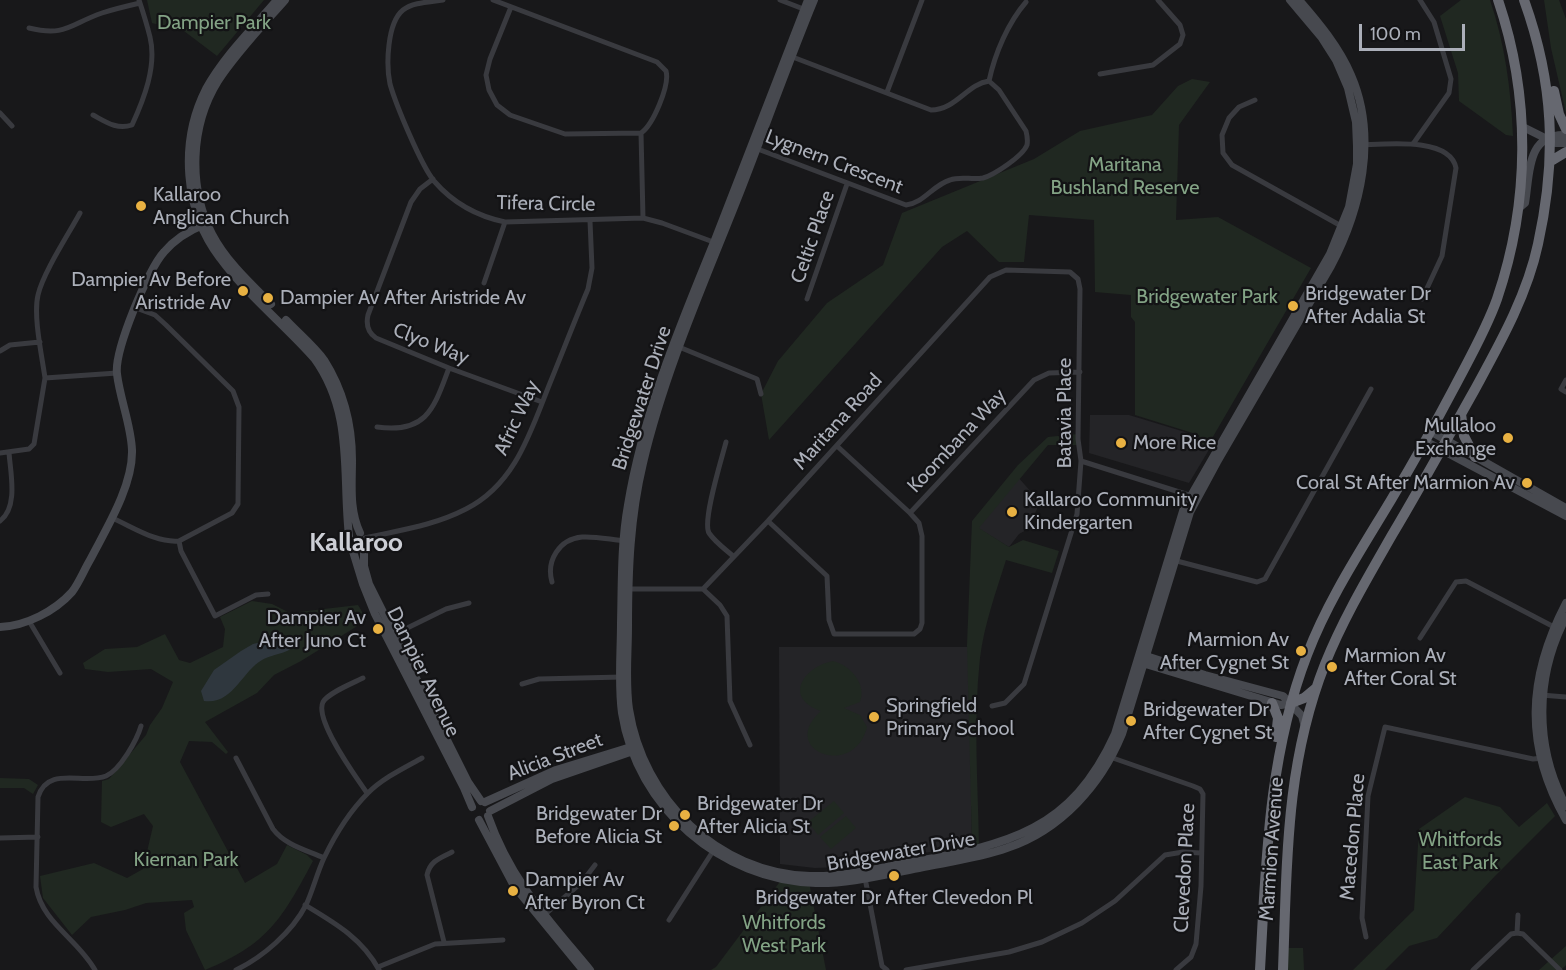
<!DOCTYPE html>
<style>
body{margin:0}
#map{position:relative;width:1566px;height:970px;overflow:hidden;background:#18181a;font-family:Cabin,sans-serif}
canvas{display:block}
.scale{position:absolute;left:1359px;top:24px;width:106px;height:27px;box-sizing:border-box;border:3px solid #abafb9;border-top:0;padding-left:8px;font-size:18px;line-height:21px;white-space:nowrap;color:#abafb9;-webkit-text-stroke:4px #131315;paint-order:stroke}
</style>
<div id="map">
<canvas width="1566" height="970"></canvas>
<div class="scale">100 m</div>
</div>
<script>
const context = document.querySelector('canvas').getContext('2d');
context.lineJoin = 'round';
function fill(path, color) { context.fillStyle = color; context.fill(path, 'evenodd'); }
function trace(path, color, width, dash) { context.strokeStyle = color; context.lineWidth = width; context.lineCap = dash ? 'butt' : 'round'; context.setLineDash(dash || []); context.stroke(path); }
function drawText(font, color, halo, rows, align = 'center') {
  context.font = font + ' Cabin,sans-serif'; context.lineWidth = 4.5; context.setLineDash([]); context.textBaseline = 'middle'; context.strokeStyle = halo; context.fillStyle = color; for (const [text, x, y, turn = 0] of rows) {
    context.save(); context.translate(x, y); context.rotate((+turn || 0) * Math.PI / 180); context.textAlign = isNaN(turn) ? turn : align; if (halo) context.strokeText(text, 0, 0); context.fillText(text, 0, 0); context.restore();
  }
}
fill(new Path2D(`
 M1090,415H1129L1198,436L1199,443L1210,448L1189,483L1089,453Z
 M1017,476L1040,502L1028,529L1019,534L1009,547L978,528Z
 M779,647H969L972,845L839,867L815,868L780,864Z`), '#242427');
fill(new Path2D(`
 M147,0H264L217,56L184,31L152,23Z
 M1461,0H1490C1505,44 1511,90 1513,136L1506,135L1459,101L1458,73L1440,16Z
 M1544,0H1559L1566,19V113L1551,48Z
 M1192,79L1210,82L1179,125L1176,220L1218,217L1311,268L1207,447L1200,442L1199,435L1135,415V322L1131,317V295L1095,292L1094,220L1029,215L1024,262H999L967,231L942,247L769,440L761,394L778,361L827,303L883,265L902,213L1034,159L1080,131L1152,115L1178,86Z
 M1078,434L1079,445H1048L979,528L1009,547L1023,540L1059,551L1052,573L1006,560C996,592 984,625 980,658C973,721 978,784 979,847L972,845L967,645L972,521L1018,465L1048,437Z
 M252,601L272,604L290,613L358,605L367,620L301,661L274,675L257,693L205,722L228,752L226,754L212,742L189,741L180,762L245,883L277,864L287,845L307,855L313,861C282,919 268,944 205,970L186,930L184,913L194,907L192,900L146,903L125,910L91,917L72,935L43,898L40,876L94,863L127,878L143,869L153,826L144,814L111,827L101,822L102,781L109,779L146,735L150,725L162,708L173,682L151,669L108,672L85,669L83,663L105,649L137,647L165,634L179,660L190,663L223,647L225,629L220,617Z
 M833,661C850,665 867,684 860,702L844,708L860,715L867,727C854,780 777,750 821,711C783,698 803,667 833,661Z
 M0,778L29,779L38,785L33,794L24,788H0Z
 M1465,797L1500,807L1519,827L1547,803L1555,816L1495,876L1437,938L1409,946L1385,970H1353L1414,910L1419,829Z
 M834,801L844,813L818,835L808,822Z
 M846,816L856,828L831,849L820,837Z
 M782,879L809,882L826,970H711L716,967Z
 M1566,946V965L1561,970H1539Z
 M1287,948H1303L1304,970H1287Z`), '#202821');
fill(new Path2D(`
 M290,635L298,640C293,654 274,653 262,660C242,671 233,705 204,701L201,691L214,670L241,651L253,644Z`), '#2f373e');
trace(new Path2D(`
 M443,0C431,2 413,2 403,10C387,23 386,65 390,84C396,105 421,165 434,181C453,203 476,216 505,222L643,218L662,223L716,243
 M493,0L657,62L666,71C670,85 653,125 641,133L643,218
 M780,0L806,10
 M511,7L490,59L486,75L489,90L497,105L510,115L565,134L641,133
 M29,28C66,37 70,24 102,13C114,9 127,6 140,3
 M1100,74L1153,65L1180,44L1183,35L1180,25L1158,0
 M989,81C995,53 1008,23 1026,2
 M887,92L922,0
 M1255,100L1239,107L1229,118L1222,135L1223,153L1232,165L1343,227
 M0,113L12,126
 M93,115C106,122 117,130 132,125C144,99 157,66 150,37C147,25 143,12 139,0
 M1413,144L1449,93L1451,79L1434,22L1420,0
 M1362,145C1387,144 1450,137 1456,168L1442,256L1422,299
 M755,148L906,205C924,203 933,185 950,180C960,176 972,180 983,178C994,175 1023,156 1027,145C1028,140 1027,135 1026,131L999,90L989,81C967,84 956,110 931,110L790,56
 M433,179L420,189L411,202L368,315C366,324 367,332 376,338L449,368L542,402
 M484,283L505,222
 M807,299L847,184
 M679,347L757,379L761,394
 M0,351L10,345L40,342
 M45,378C42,356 33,316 38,295C43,273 68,235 80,213
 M1566,380L1561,389L1566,392
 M377,427C427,434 434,408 449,368
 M726,442C722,458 702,521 709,533C715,542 725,549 733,556
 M837,446L910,513
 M0,453L29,449L34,444L45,378L117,373
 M1081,461L1192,496
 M112,518C133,527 156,543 179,541L232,513L238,504L239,407L233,391L166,325L155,315L136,308
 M0,521C19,507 10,471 9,452
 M768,521L827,576L829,620L834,634H914L920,629L922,623V536L919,523L910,513L1034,380L1049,373L1080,372
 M365,538C400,530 433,526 466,509C516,484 531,430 550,383C563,351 575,320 588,289L592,268L590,221
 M179,541L181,551L215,616L256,595L268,594
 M1173,560L1257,582L1265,579L1371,389
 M552,582C546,561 559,539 582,537C596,536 612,540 626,541
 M626,589H703L768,521L990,277L1006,270L1070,272L1078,279L1080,289L1078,439L1081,461L1077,514L1024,684L1005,703L992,706
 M703,589L720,605L727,616L730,701L750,745
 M29,621L60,673
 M393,635L446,609L469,603
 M1420,638L1456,582L1466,581L1556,628
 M363,678C353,683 328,693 323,702C314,720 356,777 367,793
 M522,684L539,679L622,677
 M1541,695L1566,697
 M1110,757L1193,786L1200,789L1203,794L1201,886L1196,944L1191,957L1176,970
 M236,758L273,829C285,845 306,850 324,858
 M0,838L38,837
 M865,878L882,966L887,970
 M305,905C335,923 363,939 379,970
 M543,916L582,882L595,865
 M669,920L715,848
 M1517,933L1523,934L1560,970
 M1366,937L1362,918L1368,796L1385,727L1533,759L1544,758
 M444,942L427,875C430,861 440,858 452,852
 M378,967L435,944L503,940
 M95,970C78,939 42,923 36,887L38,797C48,765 83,785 106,776C120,770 137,740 141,726
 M236,970C263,957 292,932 306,905C313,890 317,873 324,858C335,835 350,811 368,793C383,778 404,768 422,758
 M906,970L1009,952L1042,942L1082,923L1115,901L1165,855L1183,852L1201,853
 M1473,970L1511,934L1517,933L1518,915`), '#393a3f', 5);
trace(new Path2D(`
 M277,0C253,28 224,56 206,89C179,142 184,211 220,258C247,295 284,324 314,358C354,413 342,473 349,536
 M808,0C777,80 746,161 715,240C680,326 643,413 628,505C621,544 622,583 621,623C621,652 618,684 622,713C637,808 721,880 816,883C849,884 886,874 919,868C948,862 979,858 1007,848C1061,830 1101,785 1122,734L1190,512L1217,462L1331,266C1361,209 1378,137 1351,75C1339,47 1319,23 1299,0
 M814,0C788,63 765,128 740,192C705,281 665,370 643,463C630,517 628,571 628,627C628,653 625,682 629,709C643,799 717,873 810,876C845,877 879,868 912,862C1009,844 1071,831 1115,734L1184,508L1330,254L1349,207L1357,164V146L1356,122L1348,88L1336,60L1322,38L1290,0
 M1523,127L1555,143H1566
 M1519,208L1525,203C1530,175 1526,133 1566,135
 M271,304C250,283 226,261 212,234C188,187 190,126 218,81C236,53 263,25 285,0
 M286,320C298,333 314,346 324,360C343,390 352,425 352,460C352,485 349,510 360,533
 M1430,431L1566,508
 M1425,441L1566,516
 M364,544V566L369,584L468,782L481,801
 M352,548L363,584L375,614L464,788L472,807
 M1566,603C1527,678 1524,746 1566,820
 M1566,617C1535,676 1534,747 1566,806
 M0,627C26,626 55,611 72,592C79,583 84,570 90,560C106,529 133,486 132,450C131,425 120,399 117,374C114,351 148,269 164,252C175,239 190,230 205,224
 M1143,655L1205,675L1283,696L1302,716L1305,727
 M1139,662L1281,705L1291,703
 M485,802L556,770L634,746
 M490,811L552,779L636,750
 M488,816C511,881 547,918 590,970
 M479,820L514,886L583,970`), '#47494f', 8);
trace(new Path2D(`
 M1554,91L1559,114L1566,129
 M1551,161L1566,152
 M1461,414L1464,436L1475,457
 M1272,703L1278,718L1276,737
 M1291,703L1304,698L1316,688
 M1260,970C1266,863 1268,756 1307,655C1328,600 1361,550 1391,500C1413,463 1434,426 1454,388C1469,359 1486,330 1497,299C1530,202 1531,97 1498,0
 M1283,970C1287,864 1285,765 1325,664C1343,619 1368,577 1392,535C1420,488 1447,439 1474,391C1499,345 1527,296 1538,244C1557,158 1554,83 1524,0`), '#666870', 10);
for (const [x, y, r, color] of [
 [141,206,6,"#e8b142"],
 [243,291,6,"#e8b142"],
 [268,298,6,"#e8b142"],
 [1293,306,6,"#e8b142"],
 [1508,438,6,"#e8b142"],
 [1121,443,6,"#e8b142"],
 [1527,483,6,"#e8b142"],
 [1012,512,6,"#e8b142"],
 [378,629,6,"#e8b142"],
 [1301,651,6,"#e8b142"],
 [1332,667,6,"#e8b142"],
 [874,717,6,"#e8b142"],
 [1131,721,6,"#e8b142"],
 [685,815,6,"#e8b142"],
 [674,826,6,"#e8b142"],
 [894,876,6,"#e8b142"],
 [513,891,6,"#e8b142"]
]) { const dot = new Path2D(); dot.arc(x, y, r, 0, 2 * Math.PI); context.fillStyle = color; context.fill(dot); trace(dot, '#131315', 2); }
drawText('20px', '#83a385', '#131315', [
 ["Dampier Park",214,23],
 ["Maritana",1125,165],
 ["Bushland Reserve",1125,188],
 ["Bridgewater Park",1207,297],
 ["Whitfords",1460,840],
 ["East Park",1460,863],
 ["Kiernan Park",186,860],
 ["Whitfords",784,923],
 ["West Park",784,946]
]);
drawText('20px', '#abafb9', '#131315', [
 ["Lygnern Crescent",834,162,21],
 ["Tifera Circle",546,204,1],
 ["Celtic Place",813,237,-71],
 ["Clyo Way",431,344,22],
 ["Bridgewater Drive",642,398,-72],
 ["Batavia Place",1065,413,-90],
 ["Afric Way",517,418,-65],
 ["Maritana Road",838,422,-48],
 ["Koombana Way",957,441,-47],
 ["Dampier Avenue",423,672,64],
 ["Alicia Street",555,757,-21],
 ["Macedon Place",1353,837,-85],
 ["Marmion Avenue",1272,849,-86],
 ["Bridgewater Drive",901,852,-10],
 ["Clevedon Place",1185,868,-87]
]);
drawText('20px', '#abafb9', '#131315', [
 ["Kallaroo",153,195],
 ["Anglican Church",153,218],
 ["Dampier Av Before",231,280,"right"],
 ["Aristride Av",231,303,"right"],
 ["Bridgewater Dr",1305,294],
 ["After Adalia St",1305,317],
 ["Dampier Av After Aristride Av",280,298],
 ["Mullaloo",1496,426,"right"],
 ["Exchange",1496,449,"right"],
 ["More Rice",1133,443],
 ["Coral St After Marmion Av",1515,483,"right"],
 ["Kallaroo Community",1024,500],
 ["Kindergarten",1024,523],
 ["Dampier Av",366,618,"right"],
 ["After Juno Ct",366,641,"right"],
 ["Marmion Av",1289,640,"right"],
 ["After Cygnet St",1289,663,"right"],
 ["Marmion Av",1344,656],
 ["After Coral St",1344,679],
 ["Springfield",886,706],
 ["Primary School",886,729],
 ["Bridgewater Dr",1143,710],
 ["After Cygnet St",1143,733],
 ["Bridgewater Dr",697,804],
 ["After Alicia St",697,827],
 ["Bridgewater Dr",662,814,"right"],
 ["Before Alicia St",662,837,"right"],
 ["Dampier Av",525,880],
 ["After Byron Ct",525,903],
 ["Bridgewater Dr After Clevedon Pl",894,898,"center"]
], 'left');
drawText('bold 26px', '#ccced5', '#131315', [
 ["Kallaroo",356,543]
]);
</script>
